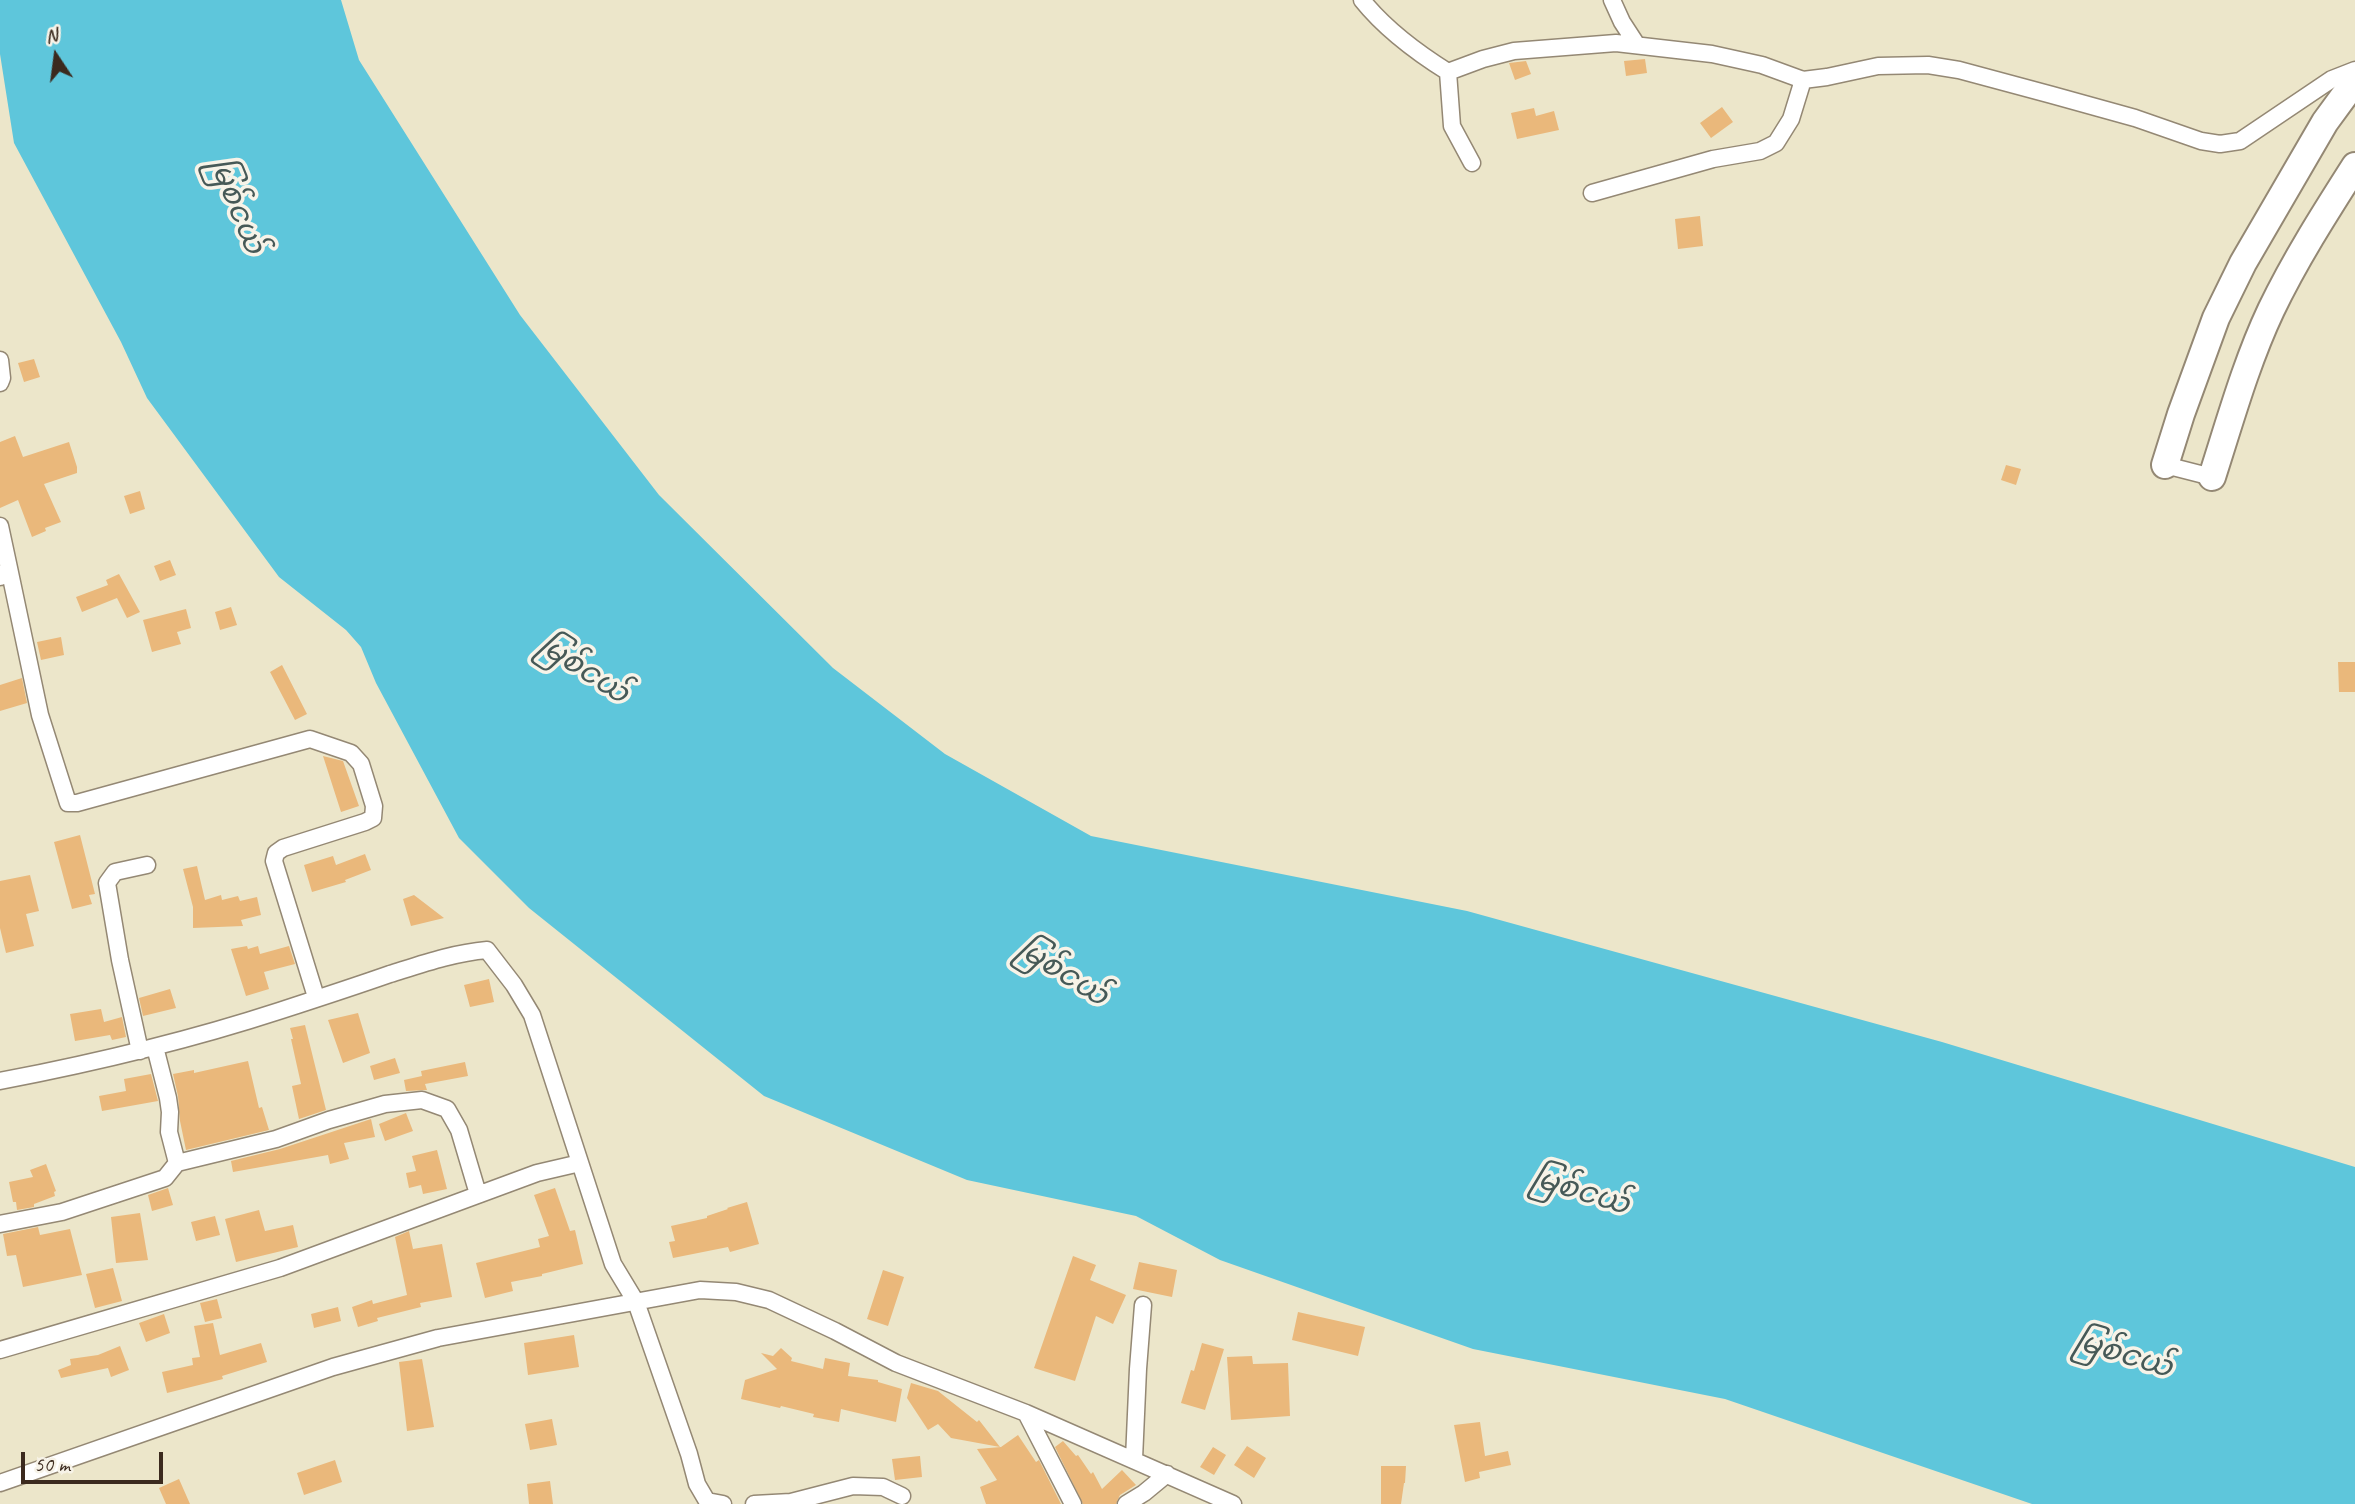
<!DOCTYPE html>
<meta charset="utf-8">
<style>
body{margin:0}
#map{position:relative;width:2355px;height:1504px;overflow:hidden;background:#ece6ca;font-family:Caveat,sans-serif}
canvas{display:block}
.north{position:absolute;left:21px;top:21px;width:70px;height:70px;-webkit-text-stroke:5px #f7f3e8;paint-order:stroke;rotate:347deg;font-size:19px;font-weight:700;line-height:28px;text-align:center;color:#3b2a1e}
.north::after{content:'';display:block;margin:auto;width:24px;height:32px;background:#3b2a1e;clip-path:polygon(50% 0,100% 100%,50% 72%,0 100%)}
.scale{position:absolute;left:21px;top:1452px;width:142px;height:32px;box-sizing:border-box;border:4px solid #3b2a1e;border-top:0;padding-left:9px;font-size:21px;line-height:24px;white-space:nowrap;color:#3b2a1e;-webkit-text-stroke:5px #f7f3e8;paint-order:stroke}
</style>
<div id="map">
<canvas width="2355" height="1504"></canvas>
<div class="north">N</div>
<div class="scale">50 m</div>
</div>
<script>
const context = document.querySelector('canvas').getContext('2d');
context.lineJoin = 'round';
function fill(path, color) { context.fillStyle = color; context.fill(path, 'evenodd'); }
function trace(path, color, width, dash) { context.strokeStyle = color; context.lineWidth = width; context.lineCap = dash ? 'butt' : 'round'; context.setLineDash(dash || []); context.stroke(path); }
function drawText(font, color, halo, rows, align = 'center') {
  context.font = font + ' Caveat,"Noto Sans Myanmar",sans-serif'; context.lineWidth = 7; context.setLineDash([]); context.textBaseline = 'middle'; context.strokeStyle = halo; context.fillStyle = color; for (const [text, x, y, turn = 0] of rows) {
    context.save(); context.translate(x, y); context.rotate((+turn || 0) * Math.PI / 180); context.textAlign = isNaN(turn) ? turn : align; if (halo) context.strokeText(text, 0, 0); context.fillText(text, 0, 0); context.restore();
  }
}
fill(new Path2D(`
 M0,0H341L359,60L520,315L659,495L833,668L945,754L1091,836L1467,911L1942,1042L2355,1167V1504H2032L1725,1399L1473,1349L1220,1260L1136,1216L967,1180L764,1096L529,908L459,838L376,683L361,647L346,630L279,577L147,398L121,342L14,143L0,54Z`), '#5ec6db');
fill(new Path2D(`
 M1645,59L1647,73L1626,76L1624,61Z
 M1526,61L1531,74L1515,80L1509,63Z
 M1722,107L1733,122L1711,138L1700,123Z
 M1534,108L1536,116L1554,111L1559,130L1517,139L1511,113Z
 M1700,216L1703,246L1678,249L1675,219Z
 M34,359L40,377L24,382L18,363Z
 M15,436L23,457L69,442L77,467V473L44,484L61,522L45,528L46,531L32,537L18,500L0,508V442Z
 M2006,465L2021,469L2016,485L2001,480Z
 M140,491L145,509L130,514L124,496Z
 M170,560L176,575L160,581L154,566Z
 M119,574L140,612L127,618L117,598L82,612L76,597L108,585L106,580Z
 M231,607L237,625L220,630L215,612Z
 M186,609L191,628L177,632L181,644L152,652L143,620Z
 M61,637L64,655L41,660L37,642Z
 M2338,662H2355V692H2339Z
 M282,665L307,714L295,720L270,672Z
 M22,678L27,703L0,711V685Z
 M323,756L343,761L359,806L341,812Z
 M80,835L95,894L89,895L92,904L72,909L54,842Z
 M365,854L371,870L345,880L346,882L312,892L304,865L333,856L336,865Z
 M197,866L205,900L221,895L222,900L238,896L240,901L257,897L261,915L241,920L243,926L193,928V907L183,869Z
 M30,875L39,911L26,914L34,946L6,953L0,928V881Z
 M414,895L444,918L411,926L403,899Z
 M247,946L248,949L258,946L260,954L289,946L295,964L264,972L269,989L246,996L231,949Z
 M489,979L494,1002L470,1007L464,985Z
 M170,989L176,1008L143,1016L139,998Z
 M101,1009L104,1022L122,1017L126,1037L112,1040L110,1035L75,1041L70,1014Z
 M358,1013L370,1053L343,1063L328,1020Z
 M305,1025L326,1110L299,1119L292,1086L301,1084L291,1039H293L290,1028Z
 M395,1058L400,1073L374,1080L370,1066Z
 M248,1061L259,1108L262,1107L269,1130L186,1150L180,1121L178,1096L173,1074L194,1070V1073Z
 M465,1062L468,1076L425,1084L427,1090L406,1091L404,1080L422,1076L421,1071Z
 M151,1074L158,1101L102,1111L99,1096L126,1091L124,1079Z
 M406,1113L413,1131L385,1141L379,1124Z
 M371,1119L375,1137L344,1143L349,1159L330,1164L328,1155L233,1172L231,1161L280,1149Z
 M437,1150L447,1189L423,1194L421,1185L409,1188L406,1173L416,1171L412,1156Z
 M46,1164L56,1191L54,1192L55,1196L34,1204V1207L17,1210L16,1202H13L9,1182L33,1177L30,1170Z
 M168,1188L173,1205L152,1211L148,1195Z
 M555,1188L570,1231L575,1230L583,1264L542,1274V1276L511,1282L513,1291L485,1298L476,1263L540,1247L538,1239L549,1236L534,1195Z
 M747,1202L759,1244L730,1252L728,1247L673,1258L669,1242L675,1241L671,1226L707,1218V1216L728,1209L727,1208Z
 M259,1210L265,1231L293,1225L298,1247L236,1262L225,1219Z
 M140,1213L148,1260L116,1263L111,1217Z
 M215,1216L220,1235L196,1241L191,1222Z
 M38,1227L40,1235L70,1229L82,1275L23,1287L16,1255L7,1256L3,1234Z
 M409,1231L413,1249L442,1244L452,1297L420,1303L421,1307L377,1318L378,1321L358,1327L352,1307L372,1300L373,1304L407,1295L395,1237Z
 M1073,1256L1096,1265L1090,1280L1126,1295L1113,1324L1096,1316L1075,1381L1034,1368Z
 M1139,1262L1177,1270L1172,1297L1133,1289Z
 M113,1268L122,1301L95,1308L86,1274Z
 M883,1270L904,1277L888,1326L867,1319Z
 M217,1299L222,1318L205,1322L200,1303Z
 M338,1307L341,1321L314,1328L311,1314Z
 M1298,1312L1365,1327L1358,1356L1292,1340Z
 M164,1314L170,1333L146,1342L139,1323Z
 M213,1323L220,1355L261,1343L267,1362L222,1376L223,1379L167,1393L162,1372L193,1365L192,1358L200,1357L194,1326Z
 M574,1335L579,1367L528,1375L524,1343Z
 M1202,1343L1224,1349L1205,1410L1181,1403L1191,1370L1194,1371Z
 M120,1346L129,1370L111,1377L108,1368L61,1378L58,1370L71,1365L70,1359L98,1355Z
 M781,1348L792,1358L791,1361L823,1369L825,1358L850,1363L848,1376L878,1380V1382L902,1389L896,1422L841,1409L839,1422L813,1417L814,1414L781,1406L780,1408L741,1399L745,1380L777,1369L761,1353L773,1356Z
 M1252,1356L1253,1364L1288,1363L1290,1416L1231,1420L1227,1357Z
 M422,1359L434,1427L407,1431L399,1362Z
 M911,1383L938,1391L977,1422L979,1420L1000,1447L951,1438L938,1424L928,1430L907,1398Z
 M552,1419L557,1445L530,1450L525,1424Z
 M1480,1422L1485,1456L1508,1451L1511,1465L1479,1472L1480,1478L1465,1482L1454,1425Z
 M1018,1435L1036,1462L1039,1460L1061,1504H986L980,1487L997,1480L977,1449L1001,1447Z
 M1063,1441L1076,1456L1078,1455L1091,1474L1093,1472L1102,1489L1122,1470L1136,1485L1120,1495L1116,1504H1083L1055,1447Z
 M1247,1446L1266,1458L1254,1478L1234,1465Z
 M1213,1447L1226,1455L1214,1475L1200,1467Z
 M920,1456L922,1477L895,1480L892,1459Z
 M335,1460L342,1482L304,1495L297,1473Z
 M1381,1466H1406L1405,1483H1404L1401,1504H1381Z
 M179,1479L190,1504H166L159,1488Z
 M550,1481L553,1504H529L527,1484Z`), '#eab87b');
const minor = new Path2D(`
 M1362,0C1386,30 1416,52 1448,72L1483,59L1514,51L1616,43L1712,54L1762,65L1803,80L1827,77L1878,66L1928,65L1959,70L2052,95L2135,118L2201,141L2220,144L2240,141L2332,79L2355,70
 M1612,0L1622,22L1637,45
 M1448,72L1452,126L1472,163
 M1592,193L1713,159L1760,151L1776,143L1791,119L1803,80
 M0,360L2,378L0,383
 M2165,465L2212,477
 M0,526L9,568
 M0,577L9,568L40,715L68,803H77L310,739L351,753L361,764L374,806L373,818L365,822L283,848L276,853L274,861L316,997
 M155,1047L168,1098L170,1112L169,1132L177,1163
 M140,1051L120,960L107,883L115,872L147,865
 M0,1081C94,1063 187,1041 279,1011C316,999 353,987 390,974C422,964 453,953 487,950L514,985L532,1015L613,1264L636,1302L689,1454L697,1484L707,1501L723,1504
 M0,1224L62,1212L165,1178L177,1163L276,1139L329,1120L385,1104L422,1100L447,1109L459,1130L478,1194
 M0,1350L280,1268L537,1173L580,1163
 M1026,1413L1073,1504
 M1134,1459L1138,1369L1143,1305
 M0,1483L333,1367L438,1338L700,1290L736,1292L769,1300L835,1331L896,1363L1026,1413L1233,1504
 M754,1504L791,1502L853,1486L883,1487L902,1496
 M1126,1504L1144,1493L1167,1474`);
const trunk = new Path2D(`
 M2165,465L2181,414L2216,318L2243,263L2325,122L2355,81
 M2212,477C2230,421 2246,363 2271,310C2295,260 2325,213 2355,166`);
trace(minor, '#948874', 19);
trace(trunk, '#948874', 30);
trace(minor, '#fff', 16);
trace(trunk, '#fff', 26);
drawText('italic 30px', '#465957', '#f7f3e8', [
 ["မြစ်ငယ်",236,206,68],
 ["မြစ်ငယ်",583,670,33],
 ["မြစ်ငယ်",1062,973,32],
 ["မြစ်ငယ်",1580,1192,17],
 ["မြစ်ငယ်",2123,1355,17]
]);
</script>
